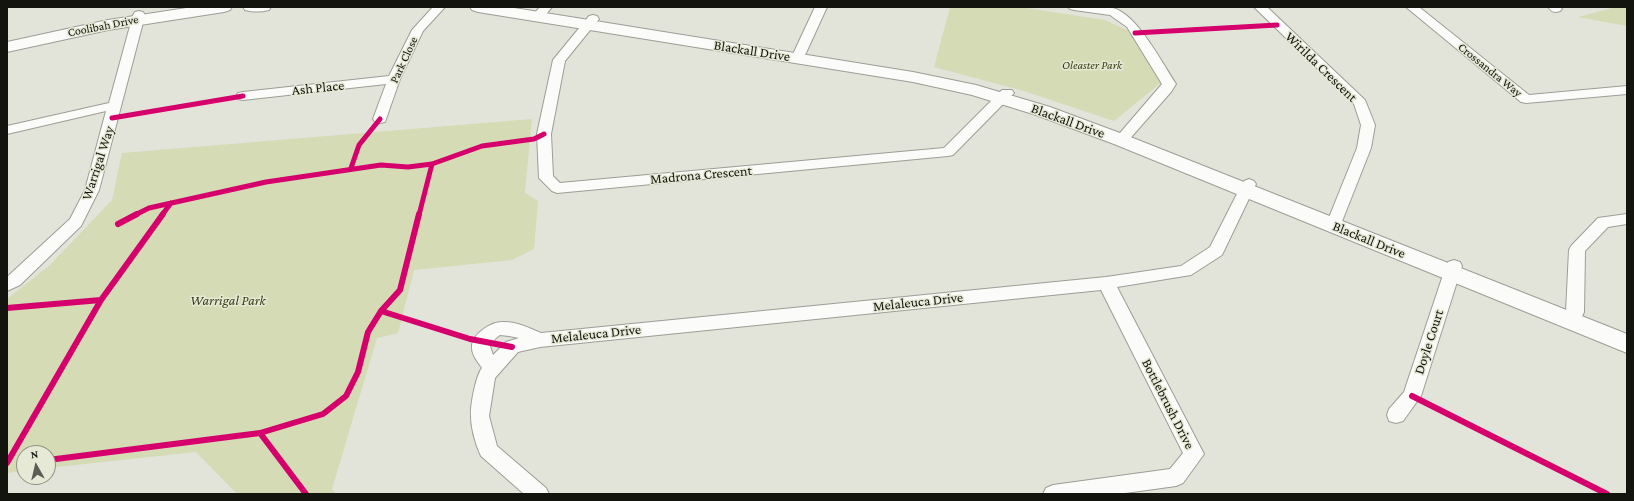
<!DOCTYPE html>
<style>
body{margin:0}
#map{position:relative;width:1634px;height:501px;overflow:hidden;background:#e2e4da;font-family:"Crimson Pro",serif}
canvas{display:block}
.frame{position:absolute;inset:0;border:8px solid #13140d;pointer-events:none}
.north{position:absolute;left:16px;top:445px;width:40px;height:40px;box-sizing:border-box;background:#e5e9d5;border:1px solid #919485;border-radius:50%;rotate:352deg;font-size:11px;font-weight:700;line-height:16px;text-align:center;color:#13140d}
.north::after{content:'';display:block;margin:auto;width:14px;height:18px;background:#5b5d55;clip-path:polygon(50% 0,100% 100%,50% 72%,0 100%)}
</style>
<div id="map">
<canvas width="1634" height="501"></canvas>
<div class="frame"></div>
<div class="north">N</div>
</div>
<script>
const context = document.querySelector('canvas').getContext('2d');
context.lineJoin = 'round';
function fill(path, color) { context.fillStyle = color; context.fill(path, 'evenodd'); }
function trace(path, color, width, dash) { context.strokeStyle = color; context.lineWidth = width; context.lineCap = dash ? 'butt' : 'round'; context.setLineDash(dash || []); context.stroke(path); }
function drawText(font, color, halo, rows, align = 'center') {
  context.font = font + ' "Crimson Pro",serif'; context.lineWidth = 3; context.setLineDash([]); context.textBaseline = 'middle'; context.strokeStyle = halo; context.fillStyle = color; for (const [text, x, y, turn = 0] of rows) {
    context.save(); context.translate(x, y); context.rotate((+turn || 0) * Math.PI / 180); context.textAlign = isNaN(turn) ? turn : align; if (halo) context.strokeText(text, 0, 0); context.fillText(text, 0, 0); context.restore();
  }
}
fill(new Path2D(`
 M950,7H1020L1105,20L1131,32L1163,81L1114,121L1024,91L934,67Z
 M1616,7H1627V26L1578,17Z
 M532,119L525,193L538,201L534,249L512,260L414,270L398,333L377,338L332,489L336,494H237L196,452L48,468V453H24V471L7,473V299L50,265L112,200L122,153Z`), '#d4dbb5');
const minor = new Path2D(`
 M433,7H445L423,31L400,79L385,122L380,123L375,122L373,119L386,84L243,100L238,99L236,96L238,93L243,92L389,76L412,30Z
 M540,7H552L542,19H534L532,16Z
 M815,7H827L806,53L800,61H792L790,58L794,52Z
 M1068,7L1113,8C1137,14 1162,63 1176,84L1171,92L1126,143L1121,144L1116,143L1114,140L1162,84L1127,27L1110,15L1074,10L1070,9Z
 M1254,7H1267L1365,100L1375,125L1371,148L1339,229L1334,230L1329,229L1326,225L1357,148L1361,125L1354,104Z
 M1406,7H1419L1529,95L1627,86V94L1526,103L1521,102Z
 M1548,7H1560L1562,9L1560,11C1554,13 1552,12 1548,7Z
 M139,11L143,12L145,15L99,190L81,226L20,285L7,291V277L70,219L85,190L106,111L7,134V126L109,103L133,15L135,12Z
 M593,15L597,16L599,19L565,61L551,134L553,176L560,183L944,148L1002,90H1012L1014,93L953,155L948,156L557,193L552,191L539,178L537,134L553,60L589,16Z
 M1249,179L1254,181L1256,184L1222,255L1191,275L1117,287L1204,454L1183,483L1176,486L1118,494H1043L1046,488L1053,485L1170,469L1183,453L1101,290L540,347L518,352L495,378L489,416L497,446L546,488L549,494H524L481,456C476,445 471,429 471,416C470,406 476,375 482,368C477,361 471,354 472,345C474,333 491,322 502,322C515,321 530,328 541,333L1106,277L1181,266L1210,247L1242,184L1244,181ZM500,335L509,336L519,338L506,342L493,355L490,346L496,338Z
 M1627,214V224L1608,227L1585,251L1584,312L1578,326L1572,328L1566,326L1563,321L1566,312L1569,250L1571,246L1598,218Z
 M1454,260L1460,262L1462,266L1421,396L1403,421L1396,423L1389,421L1387,415L1389,409L1404,392L1446,266L1448,262Z`);
const secondary = new Path2D(`
 M193,7H232L230,10L224,12L108,30L7,52V42L108,20Z
 M243,7H271L269,10C261,12 253,12 245,10Z
 M470,7H508L913,72L976,85L1050,107L1128,136L1627,334V353L1114,144L1036,115L972,95L913,82L478,12L472,10Z`);
trace(minor, '#9c9e96', 2);
trace(secondary, '#9c9e96', 2);
fill(minor, '#fbfbf9');
fill(secondary, '#fbfbf9');
trace(new Path2D(`
 M1135,33L1277,25
 M112,118L243,96
 M351,168L359,145L380,119
 M135,215L149,208L266,182L381,165L408,167L432,164L482,146L534,139L544,134
 M162,215L171,203
 M419,215L432,164`), '#d6006c', 5);
trace(new Path2D(`
 M118,224L137,214
 M7,308L101,300
 M381,311L470,339L512,347
 M1412,396L1607,494
 M260,433L323,414L346,396L358,372L368,332L381,311L400,290L419,214
 M48,460L260,433L306,494
 M7,463L101,300L163,214`), '#d6006c', 6);
drawText('12px', '#13140d', '#e5e9d5', [
 ["Coolibah Drive",103,26,-11],
 ["Park Close",404,60,-65],
 ["Crossandra Way",1490,70,39]
]);
drawText('italic 12px', '#393e15', '#e5e9d5', [
 ["Oleaster Park",1092,65]
]);
drawText('14px', '#13140d', '#e5e9d5', [
 ["Blackall Drive",752,51,9],
 ["Wirilda Crescent",1321,67,44],
 ["Ash Place",318,88,-6],
 ["Blackall Drive",1068,121,20],
 ["Warrigal Way",98,163,-72],
 ["Madrona Crescent",701,175,-5],
 ["Blackall Drive",1369,240,22],
 ["Melaleuca Drive",918,302,-6],
 ["Melaleuca Drive",596,334,-6],
 ["Doyle Court",1429,342,-72],
 ["Bottlebrush Drive",1168,404,63]
]);
drawText('italic 14px', '#393e15', '#e5e9d5', [
 ["Warrigal Park",228,301]
]);
</script>
